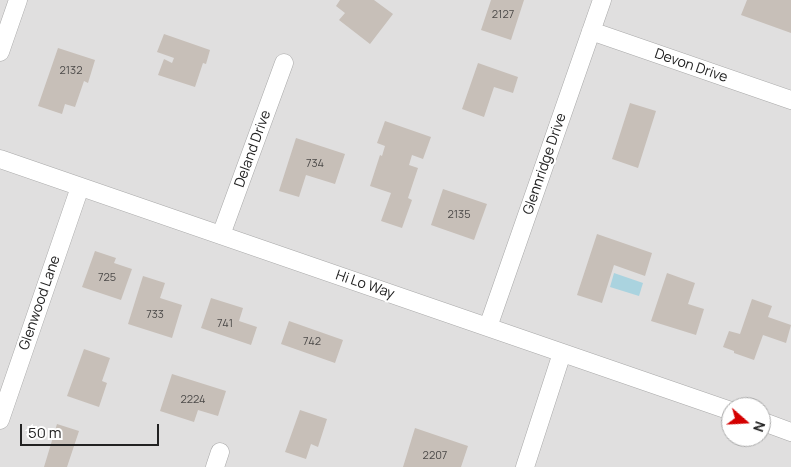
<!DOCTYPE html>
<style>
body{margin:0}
#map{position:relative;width:791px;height:467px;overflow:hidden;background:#f2efe9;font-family:Manrope,sans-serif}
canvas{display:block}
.north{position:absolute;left:721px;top:397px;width:50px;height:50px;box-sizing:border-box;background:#fff;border:1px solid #a7a7a7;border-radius:50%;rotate:109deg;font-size:14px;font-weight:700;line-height:20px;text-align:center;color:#222}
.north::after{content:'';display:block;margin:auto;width:18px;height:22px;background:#d40000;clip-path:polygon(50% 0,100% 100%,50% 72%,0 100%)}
.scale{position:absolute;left:20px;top:424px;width:139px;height:22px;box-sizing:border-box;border:2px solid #222;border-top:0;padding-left:6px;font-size:15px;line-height:18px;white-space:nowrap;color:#222;-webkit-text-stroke:4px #fff;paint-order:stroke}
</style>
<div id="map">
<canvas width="791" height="467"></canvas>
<div class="north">N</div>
<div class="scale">50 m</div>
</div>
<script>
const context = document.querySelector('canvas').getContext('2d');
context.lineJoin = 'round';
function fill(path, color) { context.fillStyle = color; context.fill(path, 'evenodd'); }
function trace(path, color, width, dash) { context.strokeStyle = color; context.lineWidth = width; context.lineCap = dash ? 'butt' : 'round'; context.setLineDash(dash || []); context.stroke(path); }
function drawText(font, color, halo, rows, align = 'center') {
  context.font = font + ' Manrope,sans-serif'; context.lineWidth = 4.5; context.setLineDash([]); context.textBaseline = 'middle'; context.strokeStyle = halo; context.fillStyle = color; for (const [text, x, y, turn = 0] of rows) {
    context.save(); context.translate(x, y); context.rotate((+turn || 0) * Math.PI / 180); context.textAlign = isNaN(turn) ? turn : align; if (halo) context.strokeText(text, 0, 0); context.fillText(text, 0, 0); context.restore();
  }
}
fill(new Path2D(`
 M0,0H791V467H0ZM731,407H761V437H731Z`), '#e0dfdf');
fill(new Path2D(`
 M614,273L643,283L639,296L610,287Z`), '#aad3df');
fill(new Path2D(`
 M340,0H374L393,14L370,44L339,20L345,13L336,6Z
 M491,0H524L511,40L481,30Z
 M747,0H791V33L741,15Z
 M164,34L210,50L206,64L203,63L195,87L158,75L164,59L172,63L174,58L157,52Z
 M58,48L95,60L88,83L84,81L75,107L65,104L62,114L38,106Z
 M478,63L518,77L513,93L494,87L484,117L462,109Z
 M630,103L656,111L638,168L612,159Z
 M385,121L431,137L423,159L412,155L409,165L418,168L408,198L412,200L402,228L381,221L391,193L370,186L380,155L382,156L385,146L377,143Z
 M296,138L345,154L335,184L306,175L299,197L279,191Z
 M443,189L487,204L474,240L431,225Z
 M597,234L652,253L645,276L614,265L602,303L577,295Z
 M95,251L116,258L114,263L132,269L121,300L82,287Z
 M667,273L695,283L688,304L704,309L696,335L651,321Z
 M143,276L165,283L160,298L182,305L172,338L128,324Z
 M211,298L243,308L239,321L257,327L251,345L201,328Z
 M752,299L772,306L768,317L791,325L786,343L763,335L754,360L734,353V351L723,347L729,331L740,334Z
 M289,321L343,340L335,363L281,344Z
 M84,349L110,358L102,381L107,383L99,407L67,396Z
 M172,374L226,391L218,416L198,410L194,422L160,411Z
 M300,410L327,419L318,447L311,444L306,459L285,452Z
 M57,424L79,431L67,467H44Z
 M415,428L468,446L461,467H403Z`), '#c7bfb8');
const street = new Path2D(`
 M591,31L791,100
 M0,52L18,0
 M0,159L731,411
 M221,235L284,63
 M488,327L602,0
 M0,420L80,187
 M761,421L791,432
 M215,467L220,452
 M525,467L562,353`);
trace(street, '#a9a9a9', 19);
trace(street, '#fff', 18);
drawText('11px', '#4b4948', null, [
 ["2127",503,15],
 ["2132",71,71],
 ["734",315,164],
 ["2135",459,215],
 ["725",107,278],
 ["733",155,315],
 ["741",225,324],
 ["742",312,342],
 ["2224",193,400],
 ["2207",435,456]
]);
drawText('14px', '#222', '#fff', [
 ["Devon Drive",691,66,19],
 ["Deland Drive",253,149,-70],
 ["Glennridge Drive",545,164,-71],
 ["Hi Lo Way",365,285,19],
 ["Glenwood Lane",40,303,-71]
]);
</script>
